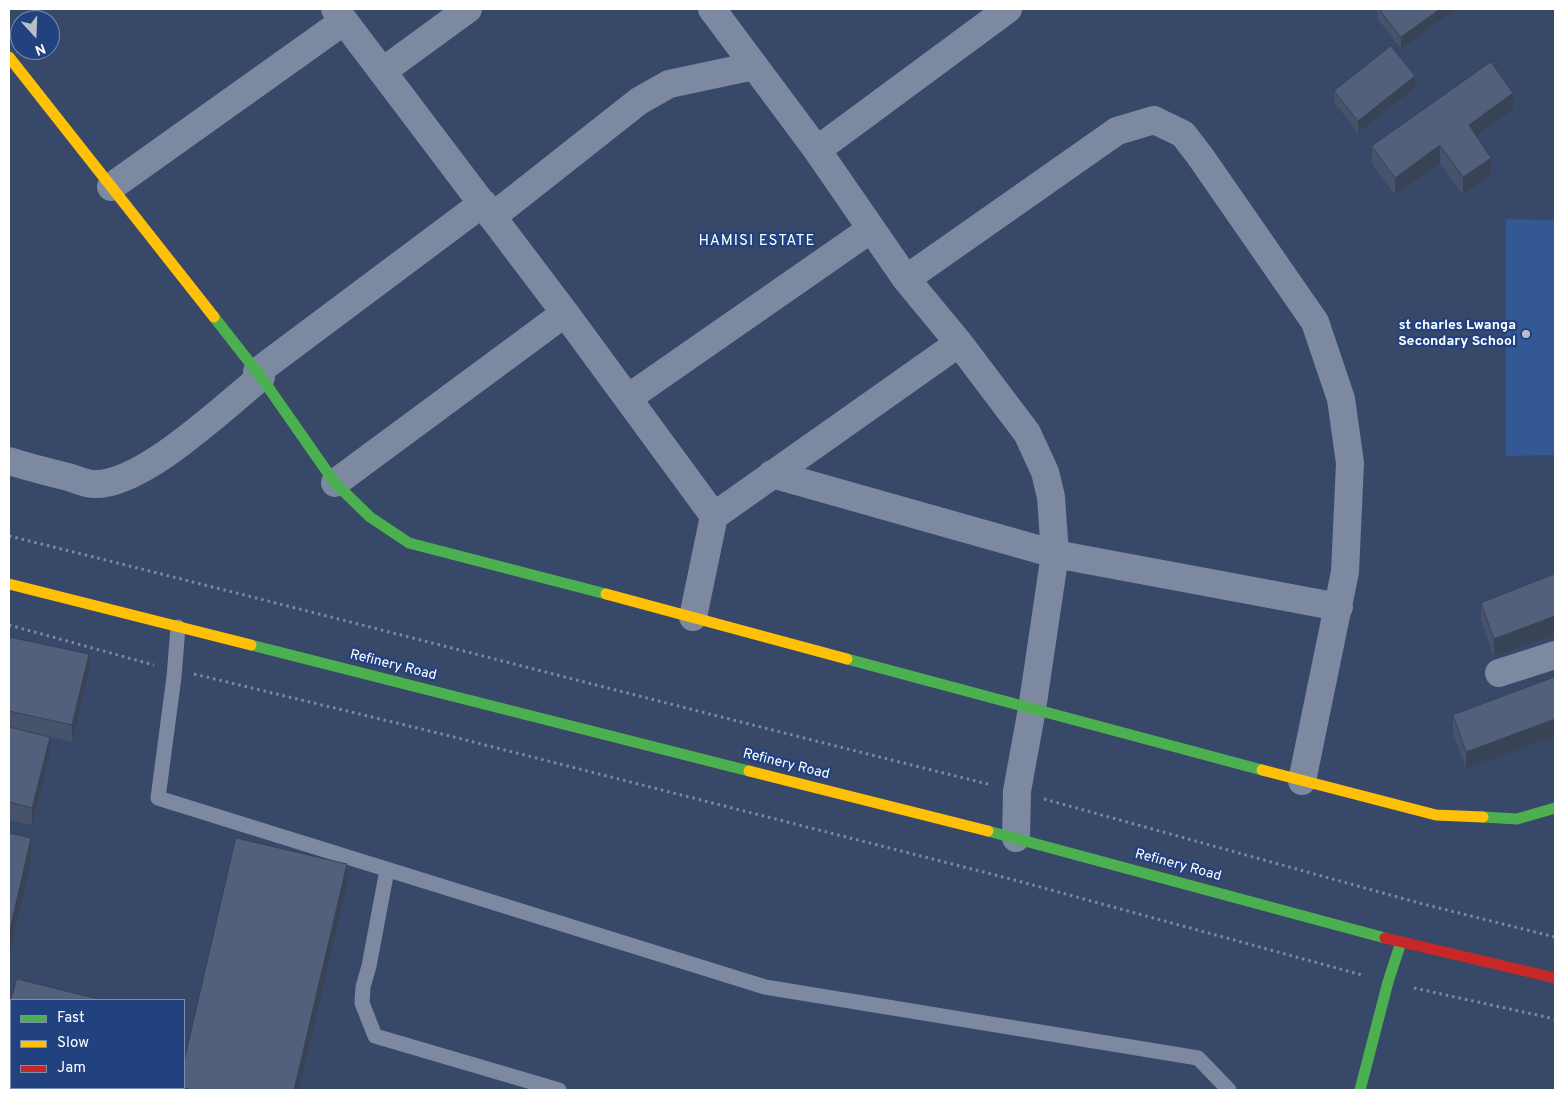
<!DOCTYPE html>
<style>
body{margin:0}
#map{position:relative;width:1564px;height:1099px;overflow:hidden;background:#374869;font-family:Overpass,sans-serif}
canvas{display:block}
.frame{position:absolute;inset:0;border:10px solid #fff;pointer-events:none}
.legend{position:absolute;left:10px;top:999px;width:175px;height:90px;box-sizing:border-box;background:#21417f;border:1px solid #7a8db2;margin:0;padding:6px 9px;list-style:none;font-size:15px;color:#fff}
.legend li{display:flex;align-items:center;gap:10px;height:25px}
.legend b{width:25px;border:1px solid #7a8db2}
.north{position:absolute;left:10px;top:10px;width:50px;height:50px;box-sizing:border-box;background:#21417f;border:1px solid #7a8db2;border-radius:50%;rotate:160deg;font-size:14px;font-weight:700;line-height:20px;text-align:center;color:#fff}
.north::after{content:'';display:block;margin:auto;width:18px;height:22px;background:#b9bfca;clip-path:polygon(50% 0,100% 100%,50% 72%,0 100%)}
</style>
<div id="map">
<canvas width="1564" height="1099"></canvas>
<div class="frame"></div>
<ul class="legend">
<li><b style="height:6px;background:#4caf50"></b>Fast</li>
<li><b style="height:6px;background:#ffc107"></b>Slow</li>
<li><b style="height:6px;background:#c62828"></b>Jam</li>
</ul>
<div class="north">N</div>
</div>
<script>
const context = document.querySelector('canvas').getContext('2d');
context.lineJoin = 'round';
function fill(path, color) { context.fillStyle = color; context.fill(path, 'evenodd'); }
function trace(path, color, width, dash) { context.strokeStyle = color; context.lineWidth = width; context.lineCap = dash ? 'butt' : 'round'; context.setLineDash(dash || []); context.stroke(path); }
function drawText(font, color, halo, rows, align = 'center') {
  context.font = font + ' Overpass,sans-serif'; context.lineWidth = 4.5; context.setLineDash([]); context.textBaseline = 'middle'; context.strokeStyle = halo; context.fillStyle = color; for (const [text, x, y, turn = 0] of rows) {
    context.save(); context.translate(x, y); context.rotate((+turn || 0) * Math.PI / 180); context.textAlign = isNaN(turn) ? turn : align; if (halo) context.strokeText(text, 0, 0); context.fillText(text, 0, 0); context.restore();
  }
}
fill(new Path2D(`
 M1506,219L1555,220V455L1506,456Z`), '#345796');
trace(new Path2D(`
 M9,536C337,617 664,704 992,785
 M9,625L154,665
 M194,674L446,735L1007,878L1362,975
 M1044,799L1419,903L1555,937
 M1414,988L1555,1019`), '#7c89a0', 3, [2.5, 4]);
trace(new Path2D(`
 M178,627L174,677L158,798L765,987L1198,1058L1229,1090
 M387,870L369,966L363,987L362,1003L375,1036L559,1090`), '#7c89a0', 15);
trace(new Path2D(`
 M335,9L565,313L714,516L693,617
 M712,9L817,150L906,279L959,343L1027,433L1045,472L1051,497L1055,554L1032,709L1017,791L1016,838
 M383,71L468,9
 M817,150L1008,9
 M111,187L344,21
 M492,217L639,101L669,84L754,66
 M906,279L1117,131L1154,120L1183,134L1200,156L1315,322L1341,399L1350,463L1345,572L1302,781
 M257,372L483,203
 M628,398L871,229
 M9,461C28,467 48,472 68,477C76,479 85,484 93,484C141,487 224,407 261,377
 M772,474L1055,554L1339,607
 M335,483L565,313
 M714,516L959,343
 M1499,673L1555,655`), '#7c89a0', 28);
trace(new Path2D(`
 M214,317L261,377L335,483L370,517L409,543L606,594
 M251,645L749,771
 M847,659L1262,770
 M1483,817L1517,819L1555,808
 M988,831L1385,938
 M1360,1090L1388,982L1401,942`), '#4caf50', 11);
trace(new Path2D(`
 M9,57L214,317
 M9,584L251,645
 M606,594L847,659
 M1262,770L1436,815L1483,817
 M749,771L988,831`), '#ffc107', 11);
trace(new Path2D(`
 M1385,938L1555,978`), '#c62828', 11);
fill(new Path2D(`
 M1377,9H1456L1401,49L1377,18Z
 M1415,88L1358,133L1334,102V91Z
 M1513,110L1477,137L1491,175L1463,195L1440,163L1395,195L1372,164V146Z
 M1555,574V634L1494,657L1481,620V603Z
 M9,637L89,672L72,742L50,737V754L32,825L9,820Z
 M1555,677V736L1466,769L1453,733V715Z
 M347,886L299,1090H178V1088H184Z
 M11,1001V1069L9,1068V1011Z
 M87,1088H151V1090H97Z`), '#47536a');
fill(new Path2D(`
 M1440,9H1456L1401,49V37Z
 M1415,76V88L1358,133V121Z
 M1513,93V110L1469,142V125Z
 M1440,145V163L1395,195V178Z
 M1491,158V175L1463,195V177Z
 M1555,616V634L1494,657V639Z
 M89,654V672L72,742V725Z
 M1555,719V736L1466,769V752Z
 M50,737V754L32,825V808Z
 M31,838V861L9,957V934Z
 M347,864V886L299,1090H294Z
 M148,1088H151V1090H148Z`), '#394356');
const building = new Path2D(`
 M1379,9H1440L1401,37Z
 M1391,46L1415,76L1358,121L1334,91Z
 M1491,62L1513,93L1469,125L1491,158L1463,177L1440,145L1395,178L1372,146Z
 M1555,574V616L1494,639L1481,603Z
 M9,637L89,654L72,725L9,711Z
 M1555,677V719L1466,752L1453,715Z
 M9,727L50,737L32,808L9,802Z
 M9,833L31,838L9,934Z
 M236,838L347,864L294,1090H194L183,1088H184V1062Z
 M17,979L102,1000H11Z
 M11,1001V1047L9,1046V1011Z`);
fill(building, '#52607b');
trace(building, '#394356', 1);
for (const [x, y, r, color] of [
 [1526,334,5,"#b9bfca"]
]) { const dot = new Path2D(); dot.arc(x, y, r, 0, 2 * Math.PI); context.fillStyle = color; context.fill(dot); trace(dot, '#21417f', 2); }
drawText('bold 14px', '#fff', '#21417f', [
 ["st charles Lwanga",1516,326],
 ["Secondary School",1516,342]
], 'right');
drawText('14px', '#fff', '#21417f', [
 ["Refinery Road",393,666,14],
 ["Refinery Road",786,765,14],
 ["Refinery Road",1178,866,15]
]);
context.letterSpacing = '1px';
drawText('15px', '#fff', '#21417f', [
 ["HAMISI ESTATE",757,242]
]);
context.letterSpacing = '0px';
</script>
